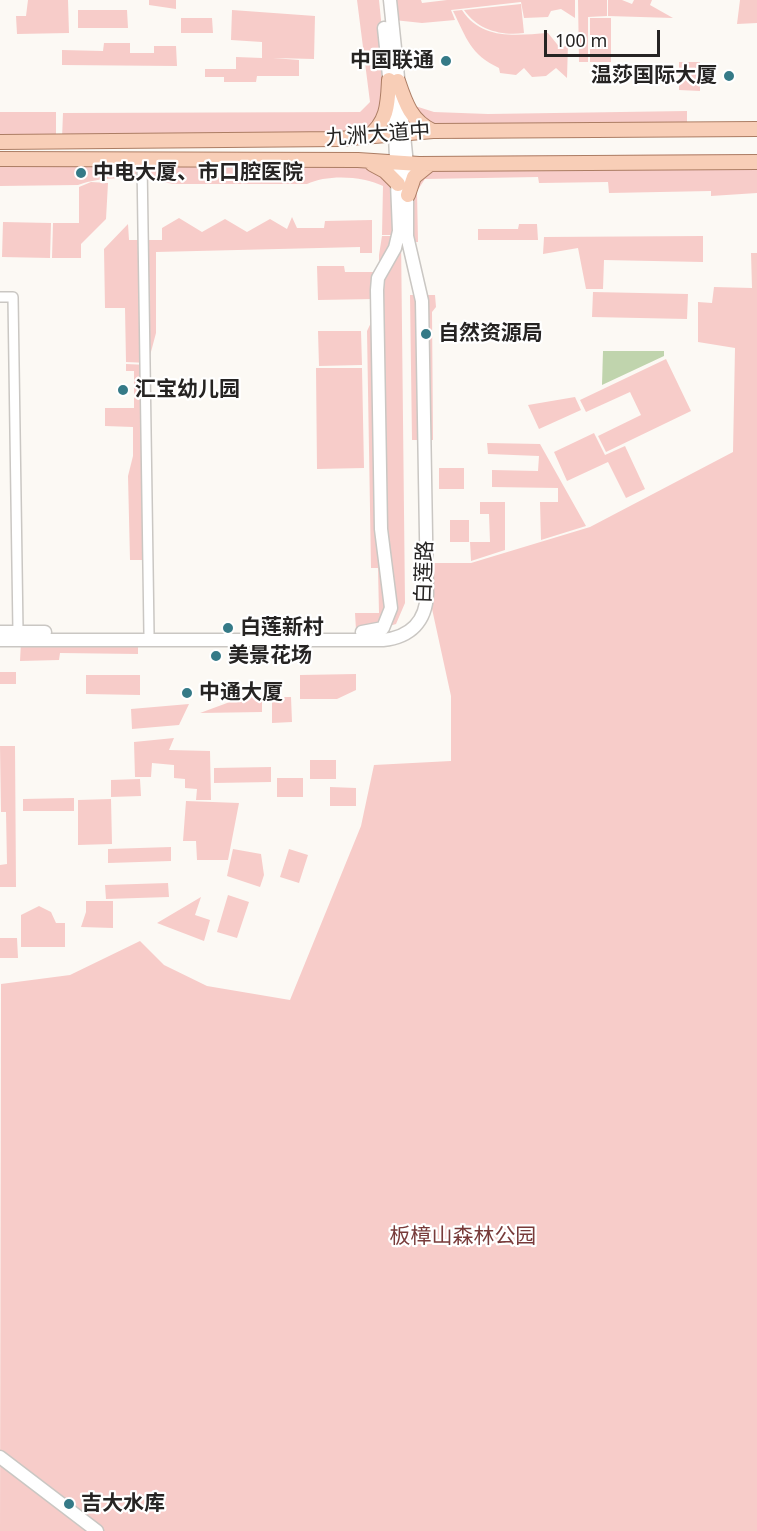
<!DOCTYPE html>
<meta charset="utf-8">
<style>
body{margin:0}
#map{position:relative;width:757px;height:1531px;overflow:hidden;background:#fcf9f4;font-family:"Noto Sans",sans-serif}
canvas{display:block}
.scale{position:absolute;left:544px;top:30px;width:116px;height:27px;box-sizing:border-box;border:3px solid #262423;border-top:0;padding-left:8px;font-size:18px;line-height:21px;white-space:nowrap;color:#262423;-webkit-text-stroke:4px #fff;paint-order:stroke}
</style>
<div id="map">
<canvas width="757" height="1531"></canvas>
<div class="scale">100 m</div>
</div>
<script>
const context = document.querySelector('canvas').getContext('2d');
context.lineJoin = 'round';
function fill(path, color) { context.fillStyle = color; context.fill(path, 'evenodd'); }
function trace(path, color, width, dash) { context.strokeStyle = color; context.lineWidth = width; context.lineCap = dash ? 'butt' : 'round'; context.setLineDash(dash || []); context.stroke(path); }
function drawText(font, color, halo, rows, align = 'center') {
  context.font = font + ' "Noto Sans","Noto Sans SC",sans-serif'; context.lineWidth = 4.5; context.setLineDash([]); context.textBaseline = 'middle'; context.strokeStyle = halo; context.fillStyle = color; for (const [text, x, y, turn = 0] of rows) {
    context.save(); context.translate(x, y); context.rotate((+turn || 0) * Math.PI / 180); context.textAlign = isNaN(turn) ? turn : align; if (halo) context.strokeText(text, 0, 0); context.fillText(text, 0, 0); context.restore();
  }
}
fill(new Path2D(`
 M28,0H68L69,33L17,34L16,16H26Z
 M149,0H176V9L149,5Z
 M357,0H379L387,79L386,102L368,133L62,139L63,113L360,112L370,102Z
 M392,0H421L422,3L447,0H575V18L561,9L551,11L548,17L524,18L521,2L451,10L455,20L422,23L394,20Z
 M578,0H607V16L588,17V62H579Z
 M608,0H622L632,4L634,0H652L650,5L673,18L608,16Z
 M740,0H757V23L737,24Z
 M521,4L524,33C501,36 478,30 464,10Z
 M78,10H127L128,28H78Z
 M232,10L315,16L314,59L273,58L299,60V76H257L256,82H224V77H205V69H236V57L262,58V42L231,40Z
 M462,10C482,41 517,35 548,33L561,49L568,44L567,78L556,68L546,76L532,77L524,68L516,75L500,73L499,68C470,54 467,39 453,11Z
 M181,18H212L213,33H181Z
 M590,18H611V62H590Z
 M104,43H130V53H154V46H176L177,66L62,65V50L103,51Z
 M679,62H700V91L679,90Z
 M412,105L434,112L488,114L687,111V135L455,139L439,134Z
 M0,112H56V139L0,138Z
 M757,154V193L711,196V191L609,193L608,182L539,183L538,177L425,179L417,191L418,242H409L411,184L443,160L463,156Z
 M345,157L392,177L401,235H382L383,186C364,176 327,174 307,184H174C146,179 105,174 78,185L0,186V160Z
 M91,182L108,183L106,219L81,244V258H52L53,223H79V187Z
 M292,217L297,228H324L325,221L372,220V253H360V247L156,252V333L148,363L126,362L125,308H105L104,249L128,224L129,240H162V228L179,218L202,232L225,219L247,232L270,219L287,229Z
 M3,222L51,223L50,258L2,257Z
 M519,224H537L538,240H478V229H518Z
 M382,236H401L405,603L396,624L376,630H356L355,613H379L378,568H371L367,331L379,306V255Z
 M703,236V262L604,260L603,289H586L578,248L543,254L544,237Z
 M751,253H757V1531H0L1,984L70,975L140,941L164,965L207,986L290,1000L361,826L374,765L451,761V696L422,563H471L590,527L733,452L735,348L698,342V302L712,303L714,287L752,288Z
 M317,266H344L345,272H374L375,299L318,300Z
 M593,292L688,294L687,319L592,317Z
 M410,295H435L436,307L432,312L433,440H412Z
 M318,331H361L362,365L319,366Z
 M666,359L691,411L606,452L598,436L641,415L630,392L586,412L580,400Z
 M126,364L148,365L149,560H130L128,476L133,456V427L105,426V408H134V371H126Z
 M316,368H362L364,468L317,469Z
 M575,397L581,410L539,429L528,405Z
 M594,433L605,455L625,446L645,489L626,498L608,462L567,481L554,452Z
 M487,443L540,444L586,526L541,540L540,502H558V488L492,487V470L538,471L539,456L488,454Z
 M439,468H464V489H439Z
 M480,502H505V550L471,561L470,542H490L489,514H480Z
 M450,520H469V542H450Z
 M21,642H138V654L60,653L59,660L20,661Z
 M0,672H16V684H0Z
 M356,674V690L337,699H300V675Z
 M86,675H140V695L86,694Z
 M246,696H262V712L200,713Z
 M272,697H291L292,722L272,723Z
 M189,704L179,725L132,729L131,709Z
 M174,738L169,750L210,751L211,800H196L197,789L185,788V779L174,778V765L152,763L151,777H135L134,742Z
 M0,746H15L16,887H0V865L7,864L6,812H1Z
 M310,760H336V779H310Z
 M271,767V782L214,783V768Z
 M277,778H303V797H277Z
 M140,779L141,796L111,797V780Z
 M330,787L356,788V806H330Z
 M74,798V811H23V799Z
 M111,799L112,844L78,845V800Z
 M186,801L239,803L228,860H197L196,841H183Z
 M171,847V861L108,863V849Z
 M233,849L261,854L264,875L260,887L227,876Z
 M289,849L308,855L299,883L280,877Z
 M168,883L169,897L106,899L105,885Z
 M228,895L249,902L237,938L217,932Z
 M201,897L195,915L210,920L204,941L157,923Z
 M86,901H113V928L81,927L86,912Z
 M39,906L51,912L56,923H65V947H21V915Z
 M0,938H17L18,958H0Z`), '#f7ccc9');
fill(new Path2D(`
 M603,351H664V356L602,385Z`), '#c0d4ad');
const minor = new Path2D(`
 M142,161L149,634
 M0,297H13L18,632`);
const secondary = new Path2D(`
 M0,632H45
 M362,632L383,628L391,608L381,529L377,290L378,278L395,248L399,231L395,134L384,28
 M0,640H383C411,637 426,621 427,594L422,301L407,236V164L390,0
 M0,1457L97,1531`);
const primary = new Path2D(`
 M398,81C405,102 411,121 433,131
 M367,137C388,123 388,102 389,80
 M0,142L339,139L433,131L757,129
 M0,159L358,160L419,164L757,162
 M372,164L385,171L398,184
 M408,195L414,177L430,164`);
trace(minor, '#cac7c3', 12);
trace(secondary, '#cac7c3', 15);
trace(primary, '#ac7d64', 16);
trace(minor, '#fff', 9);
trace(secondary, '#fff', 12);
trace(primary, '#f8ceb7', 14);
for (const [x, y, r, color] of [
 [446,61,6,"#357a87"],
 [729,76,6,"#357a87"],
 [81,173,6,"#357a87"],
 [426,334,6,"#357a87"],
 [123,390,6,"#357a87"],
 [228,628,6,"#357a87"],
 [216,656,6,"#357a87"],
 [187,693,6,"#357a87"],
 [69,1504,6,"#357a87"]
]) { const dot = new Path2D(); dot.arc(x, y, r, 0, 2 * Math.PI); context.fillStyle = color; context.fill(dot); trace(dot, '#fff', 2); }
drawText('bold 21px', '#262423', '#fff', [
 ["中国联通",434,61,"right"],
 ["温莎国际大厦",717,76,"right"],
 ["中电大厦、市口腔医院",93,173],
 ["自然资源局",438,334],
 ["汇宝幼儿园",135,390],
 ["白莲新村",240,628],
 ["美景花场",228,656],
 ["中通大厦",199,693],
 ["吉大水库",81,1504]
], 'left');
drawText('21px', '#262423', '#fff', [
 ["九洲大道中",378,135,-4],
 ["白莲路",425,572,-88]
]);
drawText('21px', '#783b3a', '#fff', [
 ["板樟山森林公园",463,1237]
]);
</script>
